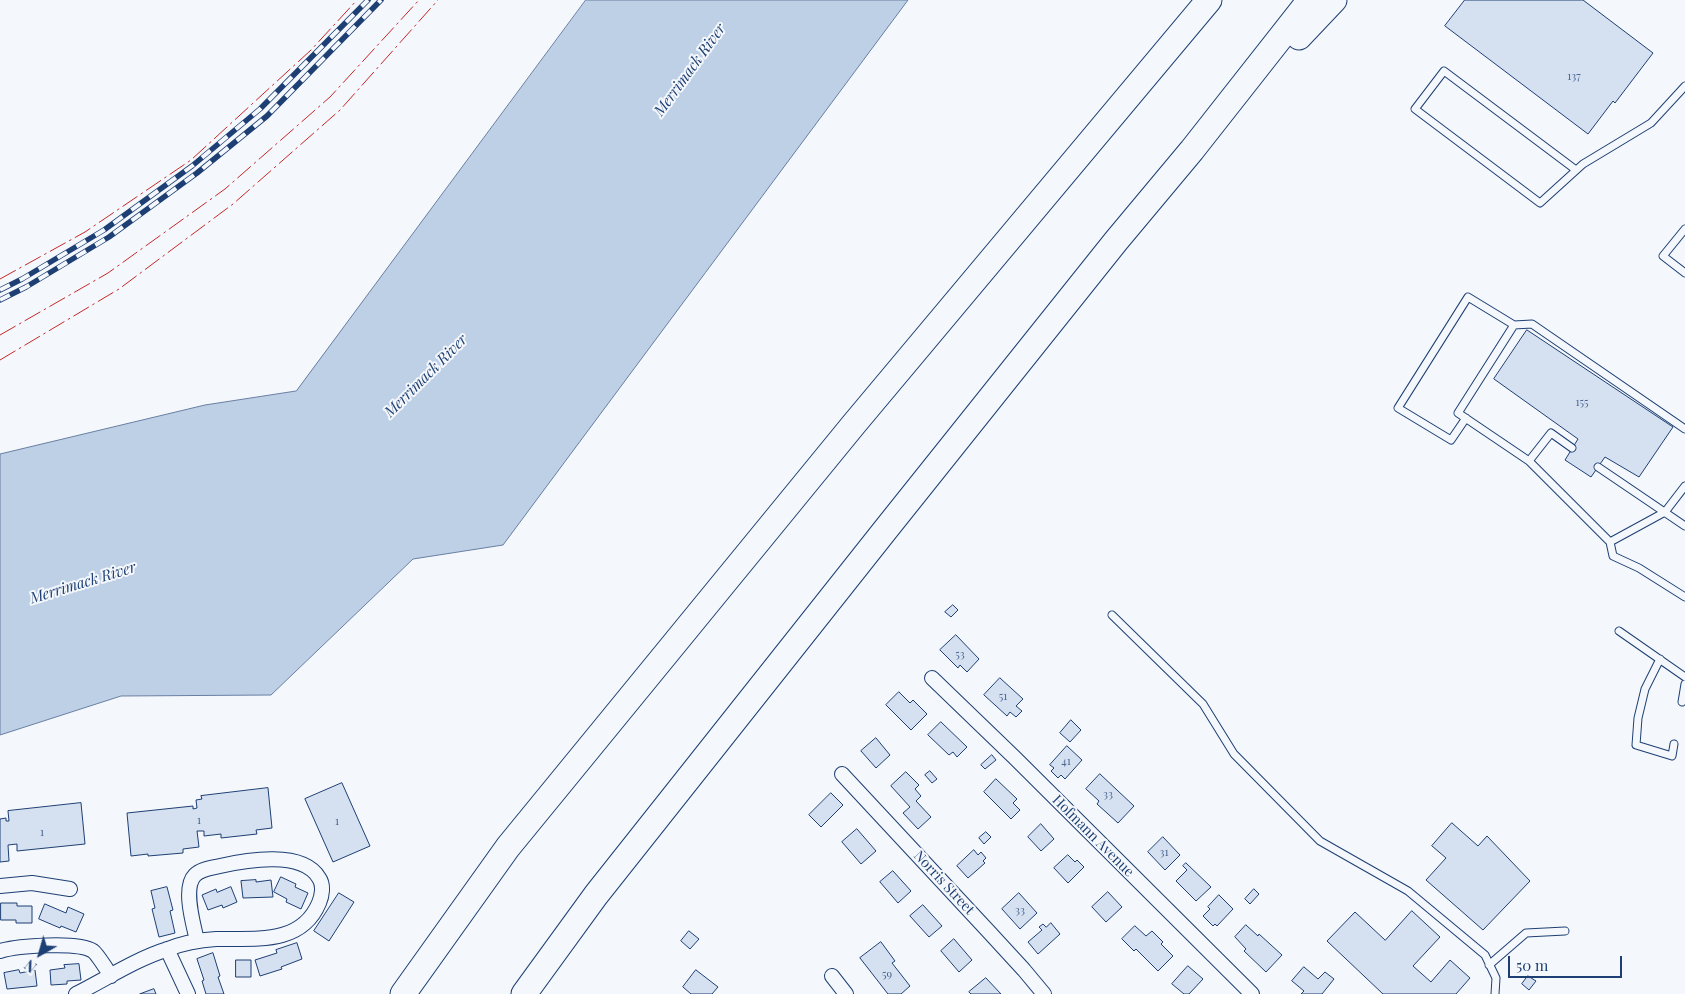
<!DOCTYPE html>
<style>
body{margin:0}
#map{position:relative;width:1685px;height:994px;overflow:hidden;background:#f4f7fb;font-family:"Playfair Display",serif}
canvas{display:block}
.north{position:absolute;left:15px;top:929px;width:50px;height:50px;-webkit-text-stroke:4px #f4f7fb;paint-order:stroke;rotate:218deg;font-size:14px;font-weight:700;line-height:20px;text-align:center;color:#1d3f73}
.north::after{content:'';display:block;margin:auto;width:18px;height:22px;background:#1d3f73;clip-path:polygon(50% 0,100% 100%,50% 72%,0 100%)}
.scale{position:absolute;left:1508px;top:956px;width:114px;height:22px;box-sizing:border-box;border:2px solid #1d3f73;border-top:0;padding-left:6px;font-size:15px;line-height:18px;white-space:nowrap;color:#1d3f73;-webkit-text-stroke:4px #f4f7fb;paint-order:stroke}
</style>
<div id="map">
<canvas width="1685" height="994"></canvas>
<div class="north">N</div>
<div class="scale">50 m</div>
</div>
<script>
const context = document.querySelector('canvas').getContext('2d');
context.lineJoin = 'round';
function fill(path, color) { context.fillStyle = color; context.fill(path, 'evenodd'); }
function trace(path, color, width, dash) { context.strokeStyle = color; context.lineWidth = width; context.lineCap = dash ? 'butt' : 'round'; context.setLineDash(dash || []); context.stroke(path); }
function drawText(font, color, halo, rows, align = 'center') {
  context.font = font + ' "Playfair Display",serif'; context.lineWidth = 4; context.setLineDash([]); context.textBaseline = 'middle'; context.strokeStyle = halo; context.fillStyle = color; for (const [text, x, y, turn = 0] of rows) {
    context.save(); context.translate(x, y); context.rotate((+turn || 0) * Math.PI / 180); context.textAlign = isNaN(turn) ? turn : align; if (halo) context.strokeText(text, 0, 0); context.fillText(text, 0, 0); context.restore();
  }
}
const water = new Path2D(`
 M586,0H908L503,545L413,559L271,695L121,696L0,735V454L205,405L296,391Z`);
fill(water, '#bed0e5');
trace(water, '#687fa3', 1);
const building = new Path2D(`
 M1465,0H1583L1653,53L1615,103L1613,101L1588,134L1445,26Z
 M1527,330L1673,427L1639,477L1605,457L1591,477L1565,460L1578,439L1494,379Z
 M953,605L958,610L951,617L945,612Z
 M956,635L979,659L967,672L960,665L958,668L940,650Z
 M1000,678L1023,699L1016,706L1022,711L1016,717L1010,712L1007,716L984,695Z
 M899,692L910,703L913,700L927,714L911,730L886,705Z
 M1071,720L1081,730L1070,742L1060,733Z
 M941,722L967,747L957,757L953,752L949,755L928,735Z
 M876,738L890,755L876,768L861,751Z
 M1067,746L1082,760L1065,779L1061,775L1058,778L1051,771L1054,768L1050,765Z
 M992,755L996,760L985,769L981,765Z
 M930,771L937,779L932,783L925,775Z
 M906,772L919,785L915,789L921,796L916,801L931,817L918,829L903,813L910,807L891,786Z
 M1100,774L1134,806L1118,823L1097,804L1099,801L1086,789Z
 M996,779L1017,799L1013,803L1020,810L1011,819L984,792Z
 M342,783L370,846L333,862L305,799Z
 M268,788L272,828L256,830L257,834L221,838V834L204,836V831H197L199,847L183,849V853L148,856V854L131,856L127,813L193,806V809L197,808L196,800L202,799L201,796Z
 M831,793L843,805L821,827L809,815Z
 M81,803L85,844L17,851V844L8,845L9,861L0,862V819L6,818V821H9L8,811Z
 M1452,823L1478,846L1487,836L1530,881L1483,930L1426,880L1446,858L1432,846Z
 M1041,824L1054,839L1041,851L1028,837Z
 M857,829L876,851L861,864L842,842Z
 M986,832L991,837L984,844L979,838Z
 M1163,837L1180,855L1165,870L1148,852Z
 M974,850L978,855L981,852L986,858L983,861L985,863L968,878L957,866Z
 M1068,855L1075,862L1077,860L1084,867L1068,883L1054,868Z
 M1186,863L1211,887L1196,901L1176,881L1187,870L1183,866Z
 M893,871L911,891L898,903L880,882Z
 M281,877L296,884L295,887L308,893L301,909L286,902L287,899L274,892Z
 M256,880V882L271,880L273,897L243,898L241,881Z
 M167,887L173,910L170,911L175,933L159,937L152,909L155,908L151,891Z
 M231,887L237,902L223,908L222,905L208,910L202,895L216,889L217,892Z
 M1254,889L1259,894L1250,904L1245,899Z
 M1108,892L1122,907L1106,922L1092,907Z
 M339,893L354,902L329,941L314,931Z
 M1019,893L1037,913L1020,929L1002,909Z
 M1219,895L1233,909L1217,926L1215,924L1213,926L1203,916L1210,909L1208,907Z
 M1,903H17V906H32V923H16V920H1Z
 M45,904L66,913L68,907L84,914L76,932L61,926L60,928L39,919Z
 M923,905L942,926L929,937L910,916Z
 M1412,911L1440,937L1413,966L1431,982L1450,960L1470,978L1456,994H1383L1327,941L1355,912L1385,940Z
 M1051,923L1060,934L1038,954L1028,942L1042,930L1039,927L1043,924L1046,927Z
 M1246,925L1258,936L1259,934L1282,955L1266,972L1244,951L1246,949L1235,937Z
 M1135,926L1146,936L1152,931L1163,942L1161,944L1173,956L1158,971L1136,949L1134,951L1122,939Z
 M689,931L699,939L690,949L681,941Z
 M954,939L972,960L959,972L941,951Z
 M881,942L895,961L892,963L910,986L901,994H888L860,958Z
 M297,943L302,959L281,967L282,969L260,976L255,960L277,953L276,950Z
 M213,953L220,976L218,977L224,994H206L202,981L204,980L197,959Z
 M236,960H251V977H236Z
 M79,964L81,980L67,981V984L51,985L50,970L65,968L64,965Z
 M1188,966L1203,979L1189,994H1184L1172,984Z
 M1304,967L1318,979L1325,972L1334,979L1322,994H1301L1304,991L1292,981Z
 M19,970L20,973L35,970L37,986L7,989L4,973Z
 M696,970L718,987L712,994H691L683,987Z
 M1528,976L1536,981L1529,990L1522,984Z
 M986,978L1001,994H971L969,992Z
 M154,989L156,994H140Z`);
fill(building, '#d5e0f0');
trace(building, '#1d3f73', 1);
const service = new Path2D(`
 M1576,170L1444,71L1415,109L1540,203L1583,164L1651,123L1685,86
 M1685,229L1663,256L1685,273
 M1466,418L1451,440L1398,408L1468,297L1514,325
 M1529,461L1551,433L1572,448
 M1598,467L1685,526
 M1685,486L1665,512L1610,542L1613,556L1639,568L1685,597
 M1610,542L1529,461L1458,413L1514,325L1532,324L1685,429
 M1112,615L1203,704L1234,754L1320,841L1408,891L1485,955L1496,978L1495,994
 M1619,631L1685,677
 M1660,659L1645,689L1638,718L1636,745L1672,756L1674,744
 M1682,702L1685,684
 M1489,965L1526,933L1565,931`);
const minor = new Path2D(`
 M932,678L1015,758L1252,994
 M842,774L990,933L1024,970L1044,994
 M0,886L32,883L70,889
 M167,949L188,994
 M0,951C17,946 78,941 93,951C98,955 107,970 111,976
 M832,976L846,994
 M76,994C106,979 136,959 168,949C183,943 200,940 216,939C253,938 301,946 319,903C322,896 324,885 319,878C303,850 246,860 220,866C212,868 201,869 195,875C182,888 194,926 197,941`);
const motorway = new Path2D(`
 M1299,37L1334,0
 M403,994L508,847L854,424L1209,0
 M524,994L596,895L886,529L1116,241L1192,150L1310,0`);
trace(service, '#1d3f73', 9);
trace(minor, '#1d3f73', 16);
trace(motorway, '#1d3f73', 27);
trace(service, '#f4f7fb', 7);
trace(minor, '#f4f7fb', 14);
trace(motorway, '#f4f7fb', 25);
const rail = new Path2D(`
 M0,290L22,279L104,230L192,166L260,109L368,0
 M0,300L26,287L109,237L197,173L267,116L381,0`);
trace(rail, '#1d3f73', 5.5);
trace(rail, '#f4f7fb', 4, [11]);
trace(new Path2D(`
 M0,279L85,232L191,160L311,50L357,0
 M0,335L108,273L225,189L330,97L419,0
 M0,360L119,289L233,204L340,110L438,0`), '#c62828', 1, [18, 4, 2.5, 4]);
drawText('11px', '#4b6792', null, [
 ["137",1574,77],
 ["155",1582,403],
 ["53",960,655],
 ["51",1003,697],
 ["41",1066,762],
 ["33",1108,795],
 ["1",199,821],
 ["1",337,822],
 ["1",42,833],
 ["31",1164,853],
 ["33",1020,911],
 ["59",887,975]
]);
drawText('14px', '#1d3f73', '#f4f7fb', [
 ["Hofmann Avenue",1093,836,45],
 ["Norris Street",944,883,47]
]);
drawText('italic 15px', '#1d3f73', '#f4f7fb', [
 ["Merrimack River",690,70,-54],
 ["Merrimack River",426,376,-45],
 ["Merrimack River",83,583,-17]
]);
</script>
